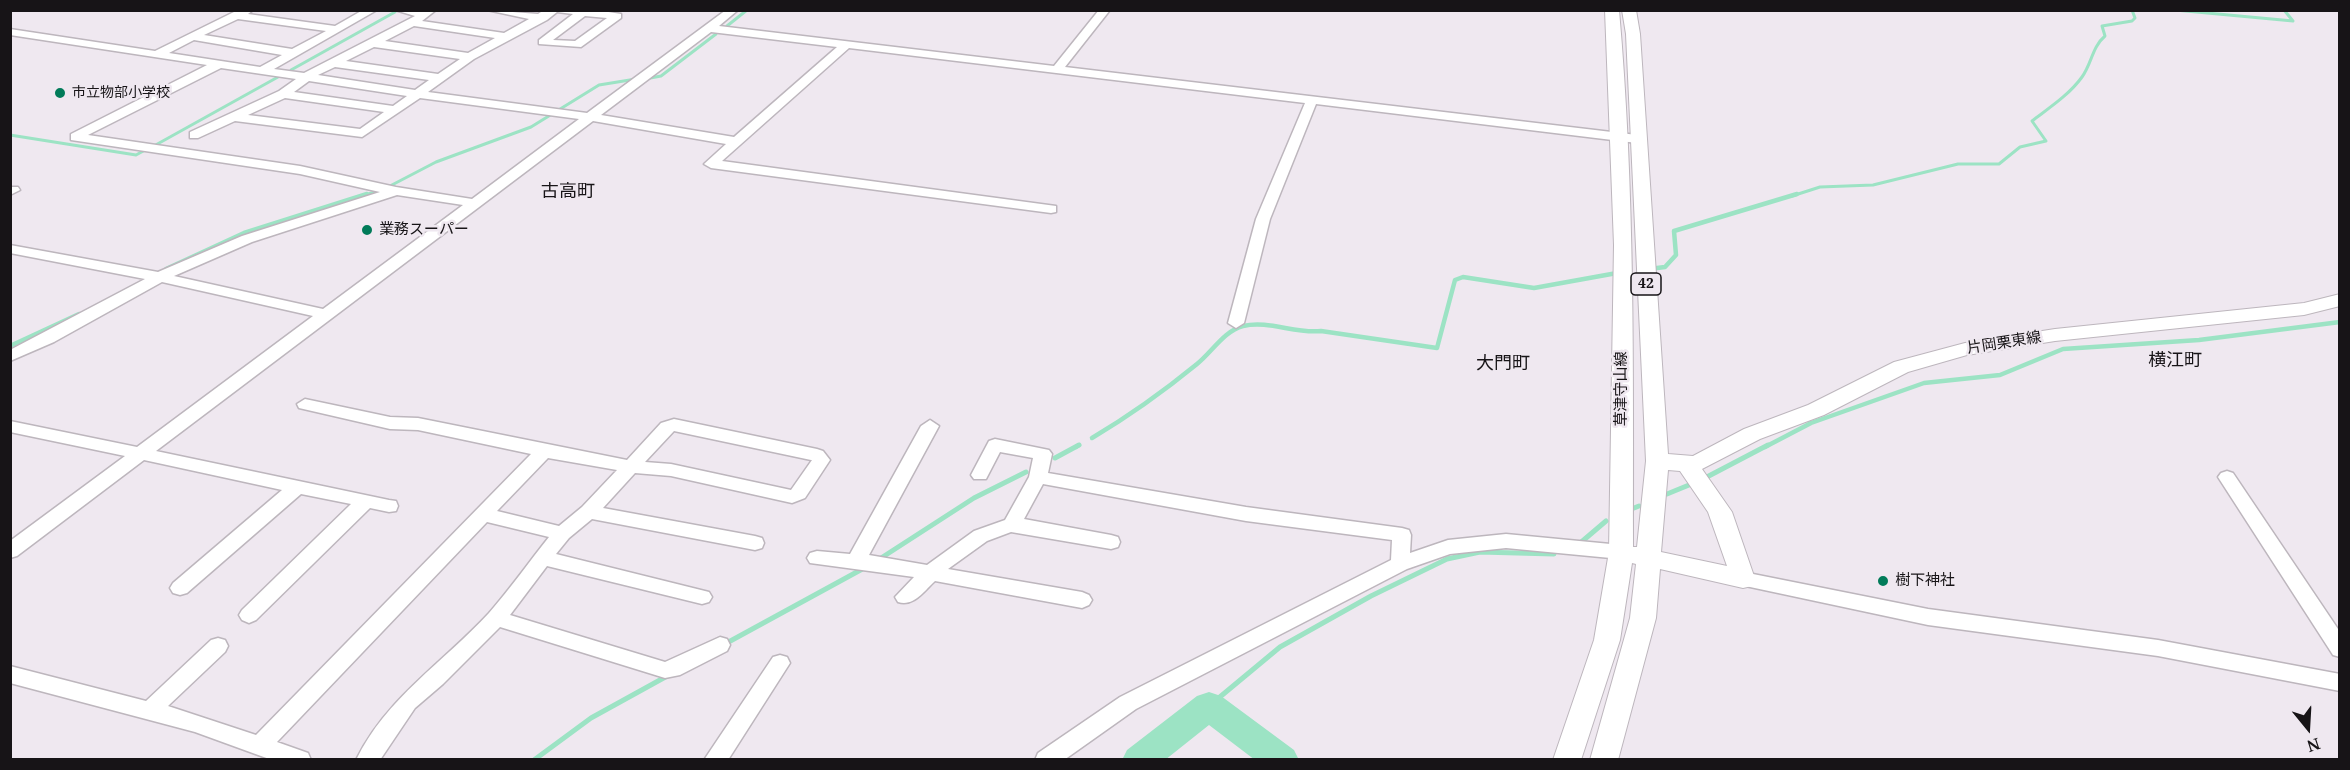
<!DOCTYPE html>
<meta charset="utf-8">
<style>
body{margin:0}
#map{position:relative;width:2350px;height:770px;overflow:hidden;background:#efe8f0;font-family:"Noto Serif",serif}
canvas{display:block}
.frame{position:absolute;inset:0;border:12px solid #171417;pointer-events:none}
.north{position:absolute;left:2278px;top:698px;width:60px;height:60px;-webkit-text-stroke:4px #efe8f0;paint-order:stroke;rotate:162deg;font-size:16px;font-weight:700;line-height:24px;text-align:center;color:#171417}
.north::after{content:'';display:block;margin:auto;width:21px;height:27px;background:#171417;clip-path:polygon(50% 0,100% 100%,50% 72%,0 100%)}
</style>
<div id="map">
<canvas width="2350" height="770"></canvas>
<div class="frame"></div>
<div class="north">N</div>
</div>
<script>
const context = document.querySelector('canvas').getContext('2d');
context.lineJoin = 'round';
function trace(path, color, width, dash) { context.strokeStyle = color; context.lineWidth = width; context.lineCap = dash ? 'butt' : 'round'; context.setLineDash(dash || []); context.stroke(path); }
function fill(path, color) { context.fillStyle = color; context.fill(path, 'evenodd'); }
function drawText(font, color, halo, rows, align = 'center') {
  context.font = font + ' "Noto Serif","Noto Sans JP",serif'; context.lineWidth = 5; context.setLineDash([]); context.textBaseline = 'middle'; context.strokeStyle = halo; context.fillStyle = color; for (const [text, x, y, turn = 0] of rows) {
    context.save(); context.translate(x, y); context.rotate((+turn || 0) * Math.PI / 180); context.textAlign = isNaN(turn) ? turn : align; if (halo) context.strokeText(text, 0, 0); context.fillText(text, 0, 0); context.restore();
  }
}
trace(new Path2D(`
 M2175,10L2293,21
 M2284,10L2293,21
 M727,26L747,10
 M291,70L395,12
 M645,79L661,76L716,34
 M10,135L136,155L147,149
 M152,147L278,77
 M388,187L436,162L531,127L599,85L636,79
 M363,196L380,190
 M1792,196L1820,187L1873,185L1958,164H1999L2020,147L2046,141L2032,121C2049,108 2069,95 2082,77C2092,63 2092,47 2105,36L2102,26L2132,21L2135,18L2132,10`), '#9ce3c4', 3);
trace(new Path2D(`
 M166,269L244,233L367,194
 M1649,269L1665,267L1676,255L1674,231L1797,194
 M10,346L79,314
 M1092,438C1129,416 1164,391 1197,364C1212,352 1224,331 1243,326C1269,320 1295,334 1321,331L1437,348L1455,280L1463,277L1534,288L1617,273
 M1076,447L1079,445
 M1765,447L1811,423L1924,383L2000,375L2063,349L2199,340L2340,322`), '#9ce3c4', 4.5);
trace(new Path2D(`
 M1055,458L1079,445
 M1703,479L1768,445
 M1667,494L1689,485
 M1634,508L1639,506
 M1579,544L1606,521
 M878,560L974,498L1026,472
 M723,645L866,567
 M1209,706L1280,647L1371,596L1447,559L1480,552L1554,554
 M534,760L591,718L669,675`), '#9ce3c4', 5);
fill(new Path2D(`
 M1209,692L1221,696L1294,750L1299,760H1255L1209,725L1165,760H1122L1127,750L1197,696Z`), '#9ce3c4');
const minor = new Path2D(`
 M238,10H253L248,14L335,26L363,10H377L274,69L304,73L415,16L395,10H436L422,21L504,33L529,19L487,10L538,14L544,10H596L621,14V18L581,47L539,44V40L573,14L557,12L547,20L474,59L428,92L587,113L726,10H738L719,26L1054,66L1099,10H1110L1065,67L1637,135L1643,139L1637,143L1316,104L1270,219L1244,323L1236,328L1228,323L1256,219L1305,103L849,48L722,161L1056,206V212L1051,213L711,168L704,164L726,144L593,121L156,451L389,500L396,501L398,506L396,511L389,512L370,508L256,620L249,623L242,620L239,615L242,610L351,504L301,494L187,593L180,595L173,593L170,588L173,583L282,490L144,460L17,556L10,558V541L125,456L10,432V421L137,447L313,316L162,282L54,342L10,361V350L145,279L10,253V245L158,272L242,236L380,192L300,174L71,140V134L207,65L10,35V29L155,51ZM585,16L607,18L575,41L553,40ZM238,19L326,31L292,49L204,35ZM414,26L495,38L468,53L385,41ZM711,32L837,47L734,137L601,115ZM194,40L282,55L260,67L169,53ZM374,47L460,59L438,74L346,61ZM335,67L429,80L415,90L318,75ZM221,68L296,79L279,91L190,132V138H198L235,121L362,137L420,98L579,119L472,199L396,187L300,166L88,135ZM309,81L407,96L393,106L294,92ZM285,98L384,112L360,129L248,115ZM397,195L463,205L323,309L174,276L252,242Z
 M10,187H18L20,190L10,195Z
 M305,399L390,417L418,418L627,460L661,423L674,419L817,449L823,451L830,460L805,498L792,503L671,476L635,473L603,508L755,536L762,538L764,543L762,548L755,550L592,519L569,538L556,554L709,592L712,597L709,602L702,604L547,566L510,615L665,662L720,637L727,639L730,645L727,651L680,675L665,678L500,627L443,684L415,708L380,760H356C386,698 444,662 489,613C510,589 529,562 549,537L487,522L277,742L308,753L311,760H272L195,732L10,683V666L146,701L211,640L218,638L225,640L228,646L225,652L168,706L256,735L531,454L418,430L390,429L299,408L297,404ZM674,431L811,460H812L791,490L671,464L645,462ZM548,458L617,470L582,507L559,526L497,511Z
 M930,420L939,426L869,555L927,565L974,531L1005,520L1029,477L1033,458L1000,452L986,479H974L971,475L989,441L995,439L1049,450L1052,454L1048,473L1246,507L1402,528L1409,530L1411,535L1410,553L1448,540L1506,534L1621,545L1628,547L1631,552L1628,557L1621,559L1506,548L1450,554L1407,569L1136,709L1064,760H1035L1038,753L1120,697L1391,560L1392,540L1246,521L1043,484L1024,519L1111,535L1118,537L1120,542L1118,547L1111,549L1011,532L987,541L948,569L1082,592L1089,595L1092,600L1089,605L1082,608L935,581C924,591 914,607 898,602L895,597L914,577L810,563L807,558L810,553L817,551L850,554L921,426Z
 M2227,471L2233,473L2340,632V657L2333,655L2218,477L2221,473Z
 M1743,572L1928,609L2158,640L2340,674V691L2158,656L1928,625L1736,584L1733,579L1736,574Z
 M780,655L787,657L790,663L728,760H704L773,657Z`);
const major = new Path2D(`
 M1605,10H1619C1635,189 1633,368 1633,547H1637L1646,461L1626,34L1622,10H1636L1640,34L1668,454L1693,456L1744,429L1808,405L1894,362L1965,343L2055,329L2304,303L2340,294V306L2304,315L2055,341L1967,355L1908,372L1824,415L1760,439L1702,469L1732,512L1755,579L1752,586L1743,588L1660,569L1656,618L1618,760H1590L1630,618L1636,564L1632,563L1620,640L1581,760H1553L1594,640L1609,552L1614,245ZM1668,470L1680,471L1708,512L1727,566L1661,552Z`);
trace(minor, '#bdb6bd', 3);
trace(major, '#bdb6bd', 2);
fill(minor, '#fff');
fill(major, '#fff');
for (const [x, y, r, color] of [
 [60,93,6,"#017b59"],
 [367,230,6,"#017b59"],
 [1883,581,6,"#017b59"]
]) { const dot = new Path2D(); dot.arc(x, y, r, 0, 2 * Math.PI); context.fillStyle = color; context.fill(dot); trace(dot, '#efe8f0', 2); }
drawText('14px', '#171417', '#efe8f0', [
 ["市立物部小学校",72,93]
], 'left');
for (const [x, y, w] of [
 [1646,284,30]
]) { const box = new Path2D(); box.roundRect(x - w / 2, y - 11, w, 22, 4.5); context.fillStyle = '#efe8f0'; context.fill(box); trace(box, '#171417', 1.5); }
drawText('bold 14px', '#171417', null, [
 ["42",1646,284]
]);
drawText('15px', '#171417', '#efe8f0', [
 ["業務スーパー",379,230],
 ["樹下神社",1895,581]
], 'left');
drawText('15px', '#171417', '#efe8f0', [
 ["片岡栗東線",2004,343,-9],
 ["草津守山線",1622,389,-90]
]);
drawText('18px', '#171417', '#efe8f0', [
 ["古高町",568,192],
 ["横江町",2175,361],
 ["大門町",1503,364]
]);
</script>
